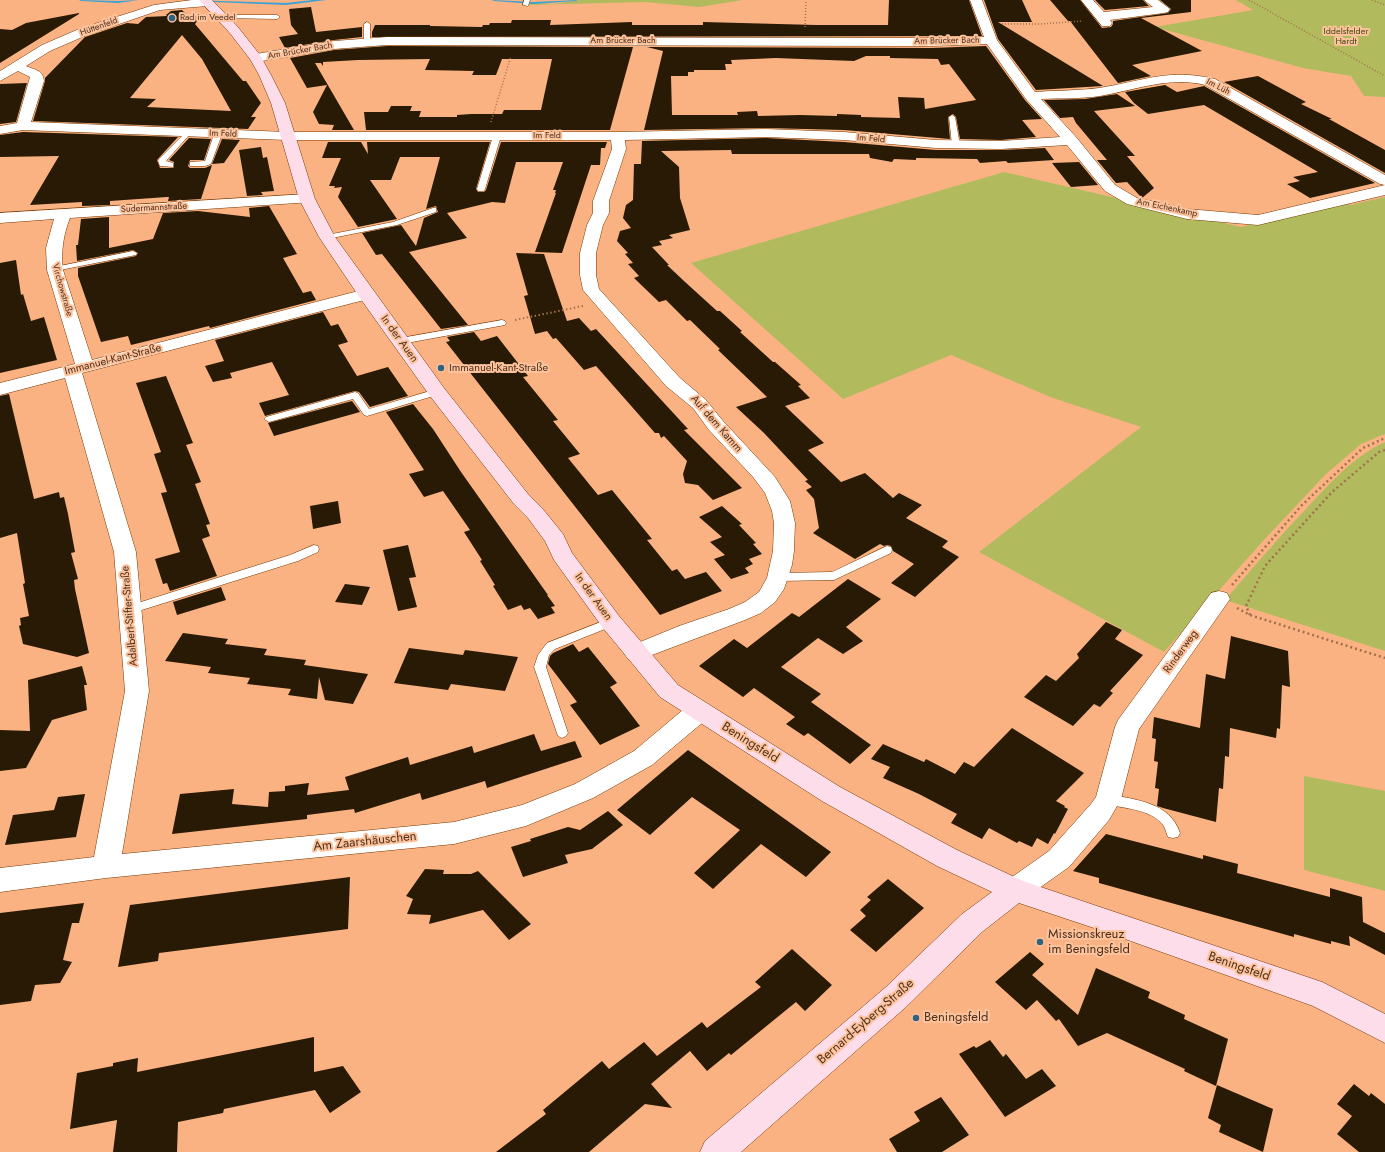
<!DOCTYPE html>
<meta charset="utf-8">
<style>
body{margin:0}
canvas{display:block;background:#fab282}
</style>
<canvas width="1385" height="1152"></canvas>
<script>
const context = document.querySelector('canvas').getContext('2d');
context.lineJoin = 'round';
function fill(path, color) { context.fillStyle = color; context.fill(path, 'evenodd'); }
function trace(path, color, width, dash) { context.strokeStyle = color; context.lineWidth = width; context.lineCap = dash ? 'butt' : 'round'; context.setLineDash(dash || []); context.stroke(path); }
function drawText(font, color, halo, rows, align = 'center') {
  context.font = font + ' Jost,sans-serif'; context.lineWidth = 4; context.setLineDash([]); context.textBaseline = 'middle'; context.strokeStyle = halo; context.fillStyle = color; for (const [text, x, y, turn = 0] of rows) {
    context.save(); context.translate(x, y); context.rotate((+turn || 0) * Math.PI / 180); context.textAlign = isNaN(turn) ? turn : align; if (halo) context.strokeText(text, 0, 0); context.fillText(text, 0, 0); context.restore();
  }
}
fill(new Path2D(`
 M580,0H743L699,7L645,2L529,5L530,3L553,4Z
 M1236,0H1385V97L1364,96L1351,76L1303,68L1155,27L1253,10Z
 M1004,172L1241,227L1347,202L1350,205L1385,197V434L1361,444L1326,474L1263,541L1164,652L979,552L1141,427L1053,398L951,355L843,399L691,263Z
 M1385,442V651L1225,600C1252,569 1278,538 1306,509C1329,484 1354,456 1385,442Z
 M1304,776L1385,791V891L1304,870Z`), '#b1bb5d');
fill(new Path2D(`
 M79,0L118,1L139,0L118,3L81,1Z
 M187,0L286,3L313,0H326L286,5L189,1Z
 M492,0L534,2L578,0L576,1L534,4L494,1Z`), '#3aa2d6');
fill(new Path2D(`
 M889,0H969L982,36L372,37V32L375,25H430V26L482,27L483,25H489L490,23H511L512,20H551L550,25L632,22V25H703V22L816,25H888Z
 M984,0H1022L1032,22H998L1103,86L1036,90L998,39Z
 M1050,0H1080L1102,28L1111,27L1113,24V21L1168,13L1171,9L1160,0H1191V12L1141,18L1202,51L1132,65L1151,76L1118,83L1070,21H1068Z
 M1095,0H1143L1149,6L1105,10Z
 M311,7L316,32L362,27V37L334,40L285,48L279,37L298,34L291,25L289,9Z
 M182,10L188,16H201L195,24L243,81H246L261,103L251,117H256L248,129L33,121L45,81V78L85,37L127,23L138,24L146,17L167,16L166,15L171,11ZM182,35L202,59L231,111L147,107L156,99L130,98Z
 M79,13V14L0,63V29L12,30L26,23Z
 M387,46L633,47L610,130H366L364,112H388L391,106H412L410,111H421L419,117H457V115L471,114H502L504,110H541L552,59H502L496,75H472L474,71L425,70L430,59L358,60L323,62V66L321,63H315L354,130H332L334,125L319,124L313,112L327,85L307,88L290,58L334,50Z
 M986,46L1025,100L1042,119L1022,120L1036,137L1001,140L960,139L956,117L953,114L948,117L950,139L844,130L766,128L644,130L663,51L647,47L931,48ZM866,56H890V58L938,59L941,65L949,64L976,100L925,109L924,98L898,97L900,118L861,117V115L837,114V116L800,115L758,116L757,111L737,112L738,115H672L671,76H688V72H694V70H726L725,64H732L731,60L776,58L854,61Z
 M1258,76L1306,102L1301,104L1332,119H1329L1385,150V173L1224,82Z
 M27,83L16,122L0,124V84Z
 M1165,85L1177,92L1204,86L1375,183L1310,198L1287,184L1300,181L1293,177L1318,172L1204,105L1148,114L1134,103L1125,92Z
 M1117,94L1135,106L1094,111L1135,156H1127L1154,188L1142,198L1127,182L1116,183L1097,160H1107L1076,123L1073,117L1060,118L1044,100L1085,99Z
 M23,132L178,137L157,160L160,168H173L174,167V162L169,160L189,138L211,139L204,160H190L188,166L190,168H205L212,165L201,199L168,201L169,197H167L110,201V205L82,206V202L30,205L59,156L0,157V135Z
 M766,138L844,142L936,150H1001L1045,148L1054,160L1008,163L1006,161L980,163L977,159L916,158V160L894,159L892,162L870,158L869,154H732L731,150L661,151L679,167L680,198L690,230L669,235L673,238L659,241L662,245L652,247L669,265H667L684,281L717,311H720L742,331L740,332L773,362H775L801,385L798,386L810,398L785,406L824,443L808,450L841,482L865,473L893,498L899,493L922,505L906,518L948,541L942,547L959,557L915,597L891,583L914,564L893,551L891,546L887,545L884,546L880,544L855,559L813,533L819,528L814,499L806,490L812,487L805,481L808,480L764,433L736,407L767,397L718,350L720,349L690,320L687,321L666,300L659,302L634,278L639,276L628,264L633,263L625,254L628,253L617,241L620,231L631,228L623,218L626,205L633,200L634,164H641L642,141Z
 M222,139L240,140L224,163L212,164Z
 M328,142H361L368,154L367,142H490L476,189L478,192H484L486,190L501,142H607L605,148H601L600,165H591L562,253L535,252L556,193H555L556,190H553L563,162H516L505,203L492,202L447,213L467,238L409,252L468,325L441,329L382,254L376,255L362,233L401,225L416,246L424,218L438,212L436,206L426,209L440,157H400L391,180H370L397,219L358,227L338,197L342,187L334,188L335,186H329L341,158H322Z
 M261,147L263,158L267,157L274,191L261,192L263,195L247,196L239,150Z
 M1079,162L1098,185L1071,187L1052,163Z
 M269,206L297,254L283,258L303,293L311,291L316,300L210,328L209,326L131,345L128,336L101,342L78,276V268L136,256L138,253L133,250L77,261L76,245H78L81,219L109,217V248L153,239L163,213L198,211L250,217L249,208Z
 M516,253L544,254L567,321L579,318L591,331L596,329L688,429L684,430L742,488L713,500L698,485L685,483L683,474L687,461L664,436L661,438L659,433H655L596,366L584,370L556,338L553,339L547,331L535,334L524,296L528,295Z
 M16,260L21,295L23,294L31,321L44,317L57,360L0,373V263Z
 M323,312L331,326L338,324L348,342L338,345L357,376L388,367L408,396L370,407L359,392L355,391L265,416L259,403L289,395L272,362L230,373L232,378L213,382L205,366L224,361L215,340Z
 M474,332L481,341L497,336L528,376L523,377L558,420L553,421L580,454L568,458L598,495L612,490L652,539L647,540L672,571L677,569L685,579L706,572L722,591L660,615L446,342L450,341L447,337Z
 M166,376L193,443L186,445L201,482L195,484L210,524L206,525L210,536L202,539L217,576L170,591L167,583L163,584L155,559L180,552L161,493L167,492L154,454L161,452L136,383Z
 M9,394L34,499L59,492L60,498L64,497L68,514L75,552L71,553L78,579L74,580L75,589L89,653L77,657L23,644L19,626L21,625L20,618L29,616L23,584L25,583L17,533L0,538V396Z
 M352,401L360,412L274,436L268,423Z
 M413,404L433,429L461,472L548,595H547L555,606L551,607L555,613L538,619L530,608L524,610L521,605L508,610L493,586L495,585L480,561L482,560L464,532L470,530L443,491L424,497L409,474L424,470L386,412Z
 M338,501L341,523L313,529L310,506Z
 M722,506L742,524L739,525L756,543L753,544L762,554L749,559L753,564L745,568L749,573L731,579L714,559L725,555L710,542L722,537L699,517Z
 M408,545L416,577L409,578L417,607L398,611L383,550Z
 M848,579L881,599L846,627L863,641L843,654L818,638L781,667L821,694L811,702L871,745L850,764L808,733L804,736L786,724L795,717L754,688L743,697L699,666L734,639L747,648L792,613L799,617Z
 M345,584L370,587L362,605L335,602Z
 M221,587L226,600L177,615L173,602Z
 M1106,622L1122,630L1115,639L1143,655L1110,691L1113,693L1100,707L1094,704L1073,726L1024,697L1046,675L1056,681L1079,658L1077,654Z
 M183,633L228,639L225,644L267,649L264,655L306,660L304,665L368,674L353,704L325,700L319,677L317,699L288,695L291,689L247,684L250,678L208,673L211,667L165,661Z
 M1231,636L1288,651L1290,687L1282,685L1280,729L1277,728L1276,738L1230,728L1229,757L1225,756L1223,789L1219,788L1216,822L1163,808L1157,806L1159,789L1155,788L1158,762L1154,761L1156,739L1152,738L1154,717L1200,728L1206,674L1225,679Z
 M573,644L579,652L588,647L617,683L610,687L640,726L600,745L570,705L577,702L548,664L550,656L553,653Z
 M409,648L463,655L465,650L518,657L505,691L451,684L448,690L394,683Z
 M82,666L87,685H84L87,710L52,720L26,768L0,771V730L30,731L28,680Z
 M1012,728L1084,773L1056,801L1065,806L1064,807L1068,809L1055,834L1054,833L1048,844L1037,838L1032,847L1019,841L1017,843L989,828L982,839L951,823L957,814L919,794L883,778L890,767L871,759L883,744L924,762L926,759L955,774L964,762L974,767Z
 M534,734L541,751L575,741L582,757L487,788L485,781L422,800L420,793L355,813L354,809L307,815V819L172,834L180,794L234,789L232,804L268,807L269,792L285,791V786L309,783L307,795L349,790L345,777L408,757L410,765L472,746L474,753Z
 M688,750L761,802L831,852L806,877L761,844L713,889L694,873L740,830L692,797L650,835L617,810Z
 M85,794L76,837L5,845L13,815L54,810L58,797Z
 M608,811L623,825L592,849L565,855L568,863L523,877L511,847L531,841L530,839L568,827L580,830Z
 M1106,834L1203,859V855L1238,864L1237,873L1330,897V888L1362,897L1363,922L1385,933V955L1349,936L1350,946L1331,941V944L1294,934V937L1099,883V878L1073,871Z
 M425,869L444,870L443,874H471L478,871L531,924L509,940L483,910L429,924L431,915L407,914L413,899L406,896Z
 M350,877L348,929L159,953L158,961L118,967L130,905Z
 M888,879L924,908L876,952L850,930L866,916L860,910L871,900L867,897Z
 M84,903L79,923H72L63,960L72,962L60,983L35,985L31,1001L0,1005V913Z
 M792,949L832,985L805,1011L796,1002L731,1055L729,1053L707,1071L690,1051L651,1084L672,1108L645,1104L589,1152H496L546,1114L543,1110L602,1061L609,1069L644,1042L657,1056L702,1022L707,1028L761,987L755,982Z
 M1030,952L1044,964L1032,975L1078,1015L1096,968L1150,992L1148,998L1185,1015L1184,1019L1228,1039L1216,1086L1184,1071L1185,1069L1107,1033L1078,1046L1059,1019L1056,1021L1037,1000L1026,1010L995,982Z
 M314,1037V1072L343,1066L361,1092L330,1113L315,1090L224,1109L223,1113L178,1122L177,1152H113L117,1120L70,1129L77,1073L113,1066V1063L138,1058L137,1072Z
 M990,1040L1003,1057L1006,1054L1026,1079L1042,1069L1056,1086L1005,1117L959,1054L974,1046L976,1048Z
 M1354,1084L1369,1096L1371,1093L1385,1104V1152H1359L1337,1134L1352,1116L1337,1104Z
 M1217,1085L1273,1109L1263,1152L1219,1132L1221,1125L1208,1118Z
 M941,1097L969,1135L942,1152H897L889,1139L920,1121L914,1112Z`), '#291a05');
const lane = new Path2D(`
 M524,0H530L528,6L523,5Z
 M219,15H277L280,17L277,19L221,18L219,17Z
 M367,22L370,24V42L367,44L364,42V24Z
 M952,115L955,117L960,145L956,147L952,145L949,117Z
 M188,131L190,132V134L166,161L173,163V167L160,166L158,161L159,159L186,132Z
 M218,132L222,134L211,164L205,166H190V162L205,161L214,134Z
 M497,134L501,136L485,189L484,191H478L477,189L493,136Z
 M433,208H436V212L397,225L327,239L323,237L327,235L393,222Z
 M133,251L137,253L136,255L55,271L51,269L55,267Z
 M502,320L505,321L506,323L505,325L401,344L397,341L401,338Z
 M437,389L442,392L440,394L367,416L364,415L353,399L269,422L264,419L266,417L355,392L358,393L369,409Z
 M314,545L318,546L319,549L318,552L298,561L129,614L125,613L123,610L125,607L290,555Z
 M887,546L891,547L892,550L891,553L834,580L779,581L775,580L773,577L775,574L779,573L832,572Z
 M611,618L615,619L617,622L615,625L555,649L549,655L546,667L568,733L566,736L562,738L558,736L534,667L538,655L547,643Z
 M1108,794C1136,800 1170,802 1180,833L1178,837L1173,838L1168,837C1166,833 1166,829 1163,825C1150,808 1122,809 1103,803L1101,799L1103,795Z`);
const street = new Path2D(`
 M192,0H211L213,2L211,4L207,6L160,10L87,35L50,51L26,66C35,70 43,70 44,81L31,122L287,132H618L766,129L844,132L936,140L1001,141L1060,137L1026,99L987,44L931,46L387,45L334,49L256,62L252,61L250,58L252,55L256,54L334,41L387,37L931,38L984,37L970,0H982L997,40L1035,92C1056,90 1078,91 1099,88C1143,81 1169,68 1215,79L1385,175V185L1380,184L1205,85C1170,76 1135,90 1100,96C1080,99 1061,98 1041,99L1076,137L1115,185L1137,198L1187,209L1258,215L1385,185V195L1258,225L1187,219L1127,204L1105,191L1067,145L1001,149L936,148L844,140L766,137L625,140L626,149L609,201V213L603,225L596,253V275L599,289L680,378L706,400L723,421L775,477L790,501L795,523L794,551L792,565L784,589L775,602L761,613L745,620L636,661L628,659L624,653L628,647L679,626L729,609L745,602L759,592L767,578L773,551L774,523L772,511L765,493L753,477L709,430L693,408L666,386L583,290L580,275V253L587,225L593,213V201L612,149L611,140H287L23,130L0,134V126L17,123L30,77L18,71L0,81V71L42,45L79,29L154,5Z
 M1081,0H1093L1104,12L1153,7L1144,0H1158L1170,9L1168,12L1164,13L1110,20L1112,23L1110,26H1102Z
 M307,194L312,196L315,199L312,202L70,218C63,236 61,251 63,270L92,360L366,289L372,290L374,294L372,298L82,373L136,552L149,691L122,854L454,822L522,805L575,784L634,751L690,704L699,702L708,704L711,711L708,718L652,765L593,798L526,826L454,844L106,878L0,892V868L94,857L125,691L114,552L65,378L0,395V383L75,364L47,270L46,248L54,219L0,223V213Z
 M1219,591L1227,593L1230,599L1139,729L1121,799L1109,820L1069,867L1025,898L1015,902L1005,898L1001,890L1005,882L1049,851L1091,804L1096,797L1115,727L1118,720L1211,593Z`);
const secondary = new Path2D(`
 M199,0H212L237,26L260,55L271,75L285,103L315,199L335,237L444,388L528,494L542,508L563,534L572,553L619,616L678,685L840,787L957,850L1023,881L1322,982L1385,1014V1043L1313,1006L1097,929L1019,903L982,932L906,1007L741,1152H700L705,1141L886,987L962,914L992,892L937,866L822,801L660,697L603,628L554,560L545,541L528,518L514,504L430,396L360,298L319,237L299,199L271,103L259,75L250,59L229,32Z`);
trace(lane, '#763800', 1);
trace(street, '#763800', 1);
trace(secondary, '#763800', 1);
trace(new Path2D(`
 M1249,0L1385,76
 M1372,0L1385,5
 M1002,24H1040L1083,21
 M805,27L806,0
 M491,122L511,56`), '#a3704e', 1.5, [1, 2]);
trace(new Path2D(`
 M515,320L583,306`), '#a3704e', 2, [1.5, 2.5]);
trace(new Path2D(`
 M1232,585L1302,505L1363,448L1385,438
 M1237,608L1250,615L1385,658
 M1250,615L1246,606L1265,566L1331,493L1379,452L1385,450`), '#a3704e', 2.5, [2, 3]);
fill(lane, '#fff');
fill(street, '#fff');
fill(secondary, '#feddeb');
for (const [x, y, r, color] of [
 [172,18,4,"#2f6480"],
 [441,368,4,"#2f6480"],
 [1040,942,4,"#2f6480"],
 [916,1018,4,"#2f6480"]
]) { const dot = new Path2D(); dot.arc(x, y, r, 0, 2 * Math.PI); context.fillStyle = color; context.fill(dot); trace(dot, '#fdc39d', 1.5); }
drawText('9px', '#4d301c', '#fdc39d', [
 ["Rad im Veedel",180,18]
], 'left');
drawText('9px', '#4d301c', '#fdc39d', [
 ["Hüttenfeld",99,27,-20],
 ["Am Brücker Bach",623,41],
 ["Am Brücker Bach",947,41,-1],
 ["Am Brücker Bach",300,51,-10],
 ["Im Lüh",1218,87,27],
 ["Im Feld",223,134,2],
 ["Im Feld",547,136],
 ["Im Feld",871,139,5],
 ["Sudermannstraße",154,208,-3],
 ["Am Eichenkamp",1167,208,12],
 ["Virchowstraße",62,290,74]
]);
drawText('9px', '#414613', '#fdc39d', [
 ["Iddelsfelder",1346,32],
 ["Hardt",1346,42]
]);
drawText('11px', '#4d301c', '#fdc39d', [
 ["In der Auen",399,339,54],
 ["Immanuel-Kant-Straße",113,360,-14],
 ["Auf dem Kamm",716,424,49],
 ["In der Auen",593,597,54],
 ["Adalbert-Stifter-Straße",130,616,-95],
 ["Rinderweg",1181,652,-54]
]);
drawText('11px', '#4d301c', '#fdc39d', [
 ["Immanuel-Kant-Straße",449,368]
], 'left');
drawText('13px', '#4d301c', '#fdc39d', [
 ["Beningsfeld",750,743,32],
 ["Am Zaarshäuschen",365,842,-6],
 ["Beningsfeld",1239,967,19],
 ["Bernard-Eyberg-Straße",866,1022,-41]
]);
drawText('13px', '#4d301c', '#fdc39d', [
 ["Missionskreuz",1048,935],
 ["im Beningsfeld",1048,950],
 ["Beningsfeld",924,1018]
], 'left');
</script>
